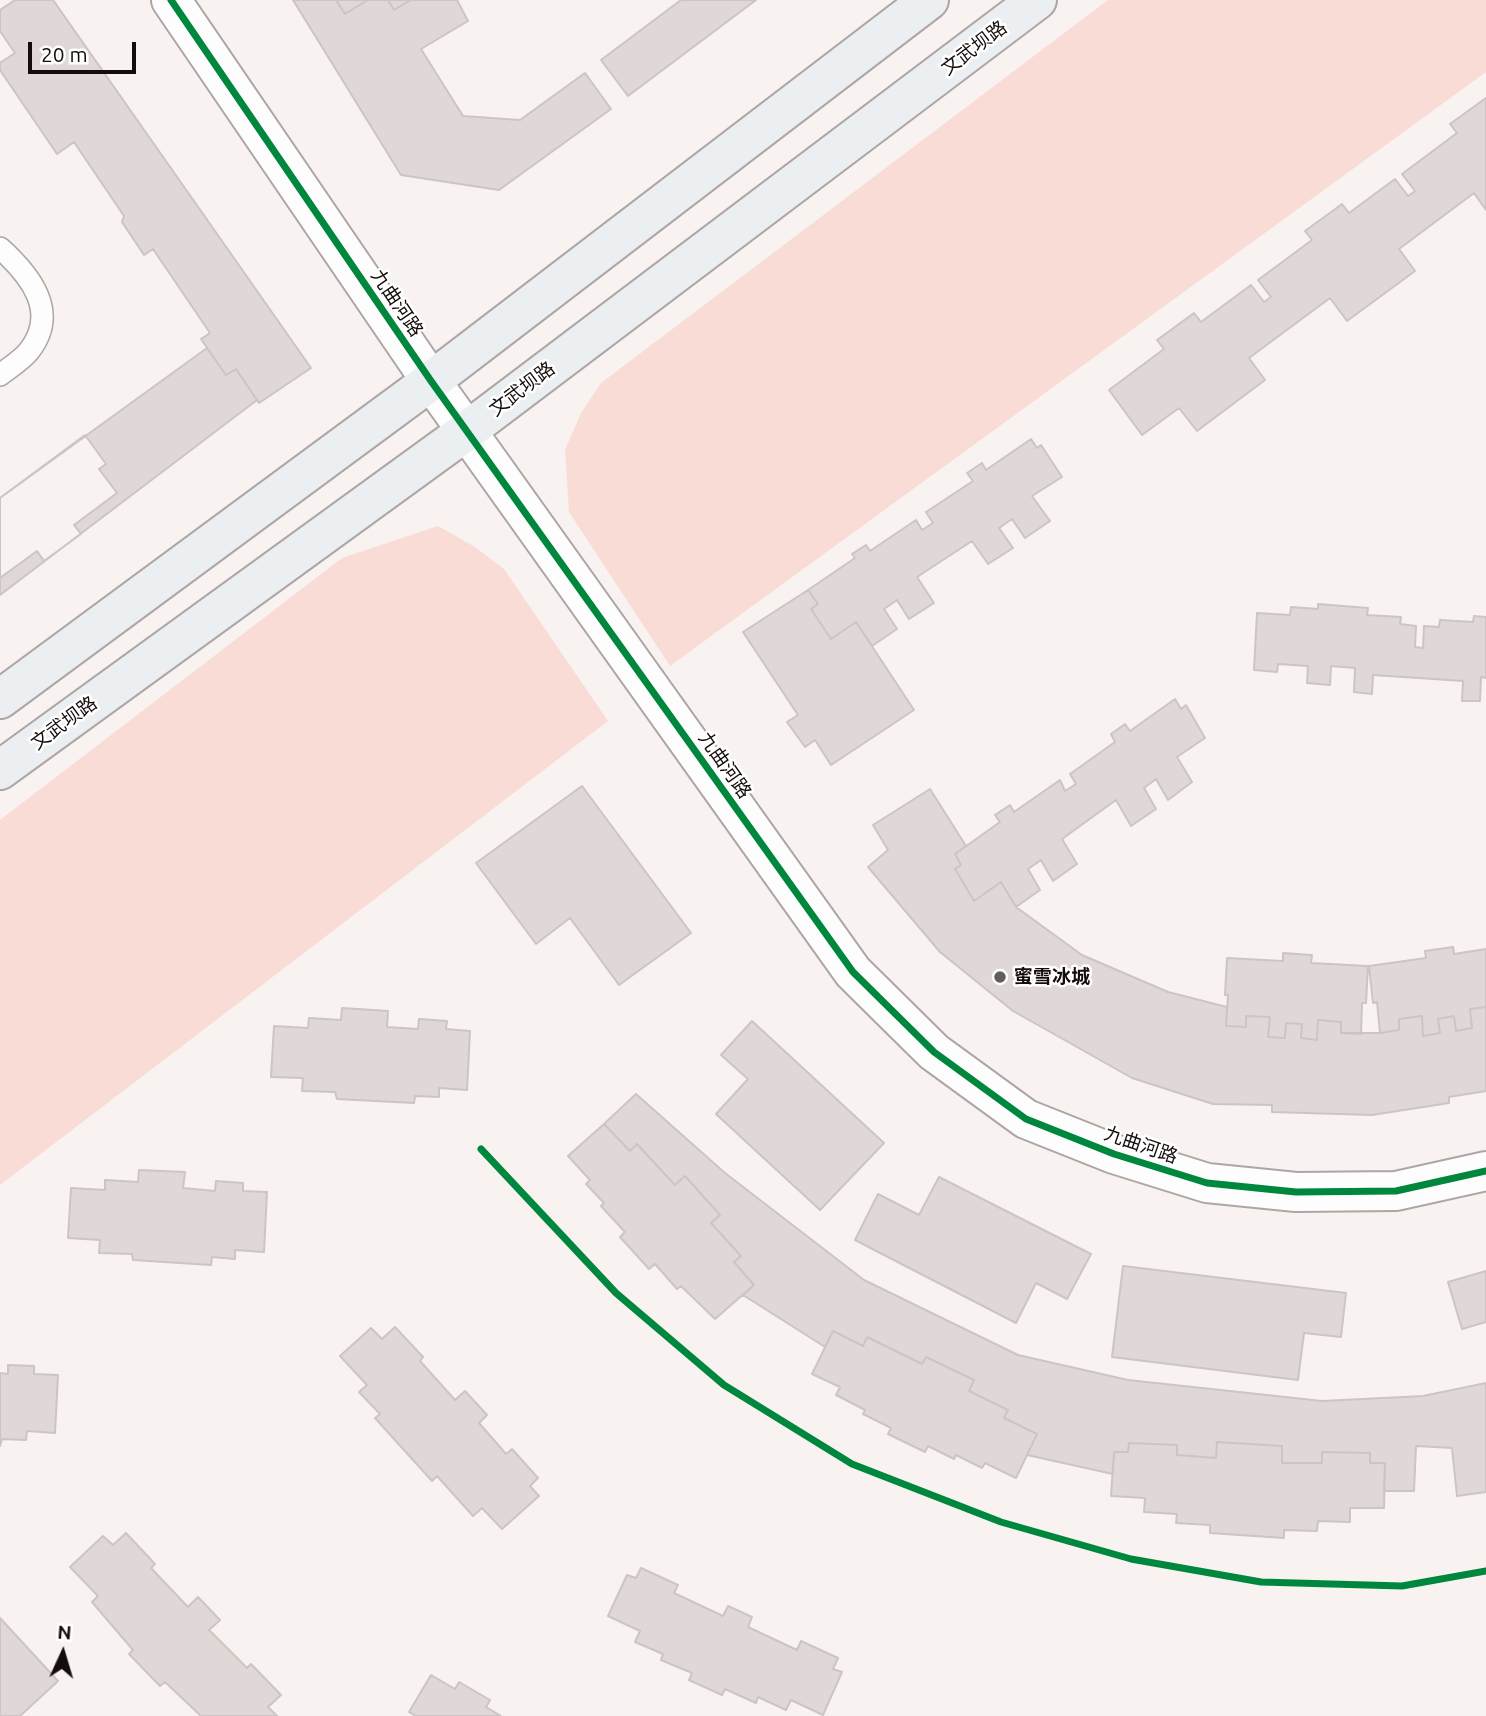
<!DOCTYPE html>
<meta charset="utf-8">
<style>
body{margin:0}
#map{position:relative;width:1486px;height:1716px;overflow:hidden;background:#f8f2f1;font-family:Ubuntu,sans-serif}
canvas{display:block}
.north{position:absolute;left:28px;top:1618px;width:70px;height:70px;-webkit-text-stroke:5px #fff;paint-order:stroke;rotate:4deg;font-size:19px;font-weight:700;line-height:28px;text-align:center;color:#150d0b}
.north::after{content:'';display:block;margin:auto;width:24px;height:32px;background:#150d0b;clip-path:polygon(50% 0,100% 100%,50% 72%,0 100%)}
.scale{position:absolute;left:28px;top:42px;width:108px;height:32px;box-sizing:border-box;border:4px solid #150d0b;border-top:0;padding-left:9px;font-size:21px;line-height:24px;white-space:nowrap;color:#150d0b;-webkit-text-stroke:5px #fff;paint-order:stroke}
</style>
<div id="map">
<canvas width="1486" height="1716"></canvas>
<div class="north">N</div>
<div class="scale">20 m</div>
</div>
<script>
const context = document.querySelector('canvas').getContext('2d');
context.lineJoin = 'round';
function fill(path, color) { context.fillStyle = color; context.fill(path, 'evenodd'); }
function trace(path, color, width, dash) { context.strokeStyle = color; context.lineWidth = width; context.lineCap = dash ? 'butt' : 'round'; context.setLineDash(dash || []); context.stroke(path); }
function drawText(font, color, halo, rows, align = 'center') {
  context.font = font + ' Ubuntu,"Noto Sans SC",sans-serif'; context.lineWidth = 5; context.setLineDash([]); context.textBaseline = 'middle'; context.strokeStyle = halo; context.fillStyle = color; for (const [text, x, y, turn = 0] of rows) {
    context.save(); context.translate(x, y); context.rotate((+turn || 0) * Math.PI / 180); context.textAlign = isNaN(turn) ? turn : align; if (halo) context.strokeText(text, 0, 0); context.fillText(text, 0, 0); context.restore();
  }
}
fill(new Path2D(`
 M1108,0H1486V72L670,666L569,512L565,450L581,413L601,383Z
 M438,526L475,547L504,569L608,721L0,1185V820L342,558Z`), '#f9dcd5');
const building = new Path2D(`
 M15,0H53L311,368L259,403L236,369L226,375L201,339L210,333L153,249L144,255L122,222L124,216L74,142L57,154L0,70V63L15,53L0,31V10Z
 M293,0H336L345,14L368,0H388L394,10L411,0H457L468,21L421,49L463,116L520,120L585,73L611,109L499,190L401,175Z
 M336,0H368L345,14Z
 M388,0H411L394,10Z
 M681,0H756L628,96L601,60Z
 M1486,98V210L1474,193L1399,249L1415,271L1347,321L1330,298L1249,358L1265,380L1197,431L1179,408L1142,435L1109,390L1164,349L1157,340L1194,313L1201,322L1251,285L1264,302L1271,297L1258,280L1312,240L1305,231L1342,204L1349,213L1395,179L1408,196L1415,191L1402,174L1457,133L1450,124Z
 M207,348L226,375L236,369L257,400L0,595V498Z
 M85,435L106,464L99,469L117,493L74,525L81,534L44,561L37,551L0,578V498Z
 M1031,439L1037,448L1041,445L1062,477L1032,496L1050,521L1025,538L1012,519L999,528L1013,548L988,564L972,541L917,577L934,603L909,619L897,600L884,609L897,629L872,646L856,622L831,639L811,609L818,604L808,590L855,558L852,554L866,545L870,551L916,520L922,530L933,523L926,512L973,481L967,473L982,463L986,470Z
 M808,590L818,604L811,609L831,639L856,622L914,710L831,765L815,740L805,747L787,722L798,715L743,632Z
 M1318,604L1368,608L1367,615L1401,617L1400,624L1416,626L1415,647L1423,648L1424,626L1439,627L1440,620L1473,622L1474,616L1486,617V678L1481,677L1480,701H1462L1463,681L1373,675L1372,694L1354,692L1355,668L1331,666L1330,685L1307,683L1308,666L1278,664L1277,672L1254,670L1257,613L1290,615L1291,607L1318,609Z
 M1175,699L1181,709L1186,705L1205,738L1177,757L1192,782L1168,800L1156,779L1144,788L1156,809L1131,826L1116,800L1062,839L1077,864L1053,881L1041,860L1028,869L1040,890L1016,907L1001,882L974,901L955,869L961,865L955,854L1000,822L995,815L1010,805L1014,812L1060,780L1065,791L1076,784L1070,774L1115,742L1111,734L1125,724L1130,731Z
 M582,786L691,933L619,985L570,918L536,944L476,863Z
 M930,789L966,846L955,854L961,865L955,869L974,901L1001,882L1016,907L1082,955L1168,992L1227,1007L1226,1026L1246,1027V1016L1270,1017L1268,1037L1285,1038L1286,1023L1302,1024L1301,1038L1317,1040L1318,1020L1341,1022V1033H1380L1399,1030V1019L1422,1016L1423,1036L1440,1033L1438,1019L1454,1016L1456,1031L1472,1028L1470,1009L1486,1007V1091L1449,1097V1103L1372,1115L1272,1112V1105L1213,1104L1132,1078L1013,1011L940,952L868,867L888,850L873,825Z
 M1453,947L1454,954L1486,949V1007L1470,1009L1472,1028L1456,1031L1454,1016L1438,1019L1440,1033L1423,1036L1422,1016L1399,1019V1030L1380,1033L1377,1002L1373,1003L1369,966L1426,958L1425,951Z
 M1283,953L1312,955L1311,963L1368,966L1366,1003H1362L1361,1034L1341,1033V1022L1318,1020L1317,1040L1301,1038L1302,1024L1286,1023L1285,1038L1268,1037L1270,1017L1246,1016V1027L1226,1026L1228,995H1225L1227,958L1283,961Z
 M342,1008L388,1011L387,1027L418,1029L419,1019L447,1021L446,1029L470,1031L467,1090L439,1088V1097L415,1096L414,1103L337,1099L335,1092L302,1091L303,1078L271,1077L274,1026L308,1028L309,1018L341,1020Z
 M752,1021L884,1143L820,1210L716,1114L748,1079L721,1055Z
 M636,1094L725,1173L864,1280L1018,1355L1128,1380L1322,1401L1423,1396L1486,1383V1492L1457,1496L1452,1448L1416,1446L1414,1491H1384L1385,1463H1370V1453L1322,1452V1463H1282V1446L1217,1442L1216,1458L1177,1455V1445L1129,1443L1128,1452H1114L1113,1474L1027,1455L1037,1434L1004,1418L1008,1410L969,1391L974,1380L926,1357L922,1364L867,1337L863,1346L833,1331L825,1347L743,1295L754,1285L734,1262L741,1256L711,1223L720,1215L685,1176L675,1185L637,1144L630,1151L604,1124Z
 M604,1124L630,1151L637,1144L675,1185L685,1176L720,1215L711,1223L741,1256L734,1262L754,1285L715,1319L681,1286L677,1289L655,1264L649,1269L620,1237L625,1232L601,1206L604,1203L586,1184L590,1180L568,1156Z
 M139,1170L185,1172L183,1188L215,1191L216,1181L243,1183V1191L267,1192L264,1252L235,1250V1259L212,1257L211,1265L133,1260L132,1254L99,1253L100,1240L68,1238L71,1188L105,1190V1180L138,1182Z
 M939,1177L1091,1254L1067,1299L1036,1283L1016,1323L855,1240L878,1194L919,1215Z
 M1123,1266L1346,1293L1341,1337L1304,1333L1298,1380L1112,1357Z
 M1486,1271V1322L1462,1329L1448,1282Z
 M395,1327L423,1357L420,1361L455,1400L465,1391L487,1415L479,1423L506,1454L512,1449L538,1478L530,1486L539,1496L502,1529L482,1508L473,1516L437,1476L432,1481L375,1418L380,1414L359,1392L367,1385L340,1356L371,1328L382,1339Z
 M833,1331L863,1346L867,1337L922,1364L926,1357L974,1380L969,1391L1008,1410L1004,1418L1037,1434L1016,1478L985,1463L982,1468L956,1455L954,1459L928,1446L925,1452L888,1434L891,1428L863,1414L865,1410L836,1395L840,1387L812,1374Z
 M8,1365L34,1366V1374L58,1375L55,1433L27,1431L26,1440L2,1439L0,1446V1373L8,1374Z
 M1217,1442L1282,1446V1463H1322V1452L1370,1453V1463H1385L1384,1508H1350V1522L1318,1521L1317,1531L1284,1530V1538L1210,1533V1525L1176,1523L1177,1514L1144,1512L1145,1498L1111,1496L1114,1452H1128L1129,1443L1177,1445V1455L1216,1458Z
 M126,1533L155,1564L151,1568L188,1607L198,1597L220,1620L209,1630L247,1668L251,1664L281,1695L268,1707L277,1716H201L165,1682L160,1686L129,1654L133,1650L92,1602L98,1596L70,1567L103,1536L113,1545Z
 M641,1568L678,1585L674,1593L723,1616L728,1606L752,1617L748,1627L797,1650L801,1641L838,1658L833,1669L842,1672L823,1715L791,1700L786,1710L758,1697L756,1703L725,1689L722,1695L689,1680L692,1673L661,1660L663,1654L635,1642L640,1631L608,1616L627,1575L636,1578Z
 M0,1618L58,1681L20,1716H0Z
 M431,1675L455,1689L459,1682L490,1700L486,1707L501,1716H416L409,1712Z`);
fill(building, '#e0d8d6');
trace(building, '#cdc5c3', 2);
const service = new Path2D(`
 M0,248C30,275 60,312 29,351C22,360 9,368 0,375`);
const tertiary = new Path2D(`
 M171,0L431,381L853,972L934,1052L1026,1119L1114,1154L1207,1183L1296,1192L1396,1191L1486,1171`);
const secondary = new Path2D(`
 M0,699L431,381L929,0
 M0,770L468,430L1037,0`);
trace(service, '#ada6a5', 24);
trace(tertiary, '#ada6a5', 42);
trace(secondary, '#ada6a5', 42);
trace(service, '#fefdfd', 21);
trace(tertiary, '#fefdfd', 38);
trace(secondary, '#ebeff2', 38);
trace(new Path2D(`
 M171,0L431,381L853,972L934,1052L1026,1119L1114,1154L1207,1183L1296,1192L1396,1191L1486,1171
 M481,1149L616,1293L724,1385L852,1464L1001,1522L1131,1559L1261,1582L1402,1586L1486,1571`), '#00873e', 7);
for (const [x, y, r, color] of [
 [1000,977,7,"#645d5c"]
]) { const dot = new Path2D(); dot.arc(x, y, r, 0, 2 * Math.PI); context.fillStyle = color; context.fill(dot); trace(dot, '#fff', 2.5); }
drawText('19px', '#150d0b', '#fff', [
 ["文武坝路",974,48,-37],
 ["九曲河路",397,303,56],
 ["文武坝路",522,389,-37],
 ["文武坝路",64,723,-36],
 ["九曲河路",725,765,55],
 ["九曲河路",1141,1145,19]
]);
drawText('bold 19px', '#150d0b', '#fff', [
 ["蜜雪冰城",1014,977]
], 'left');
</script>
